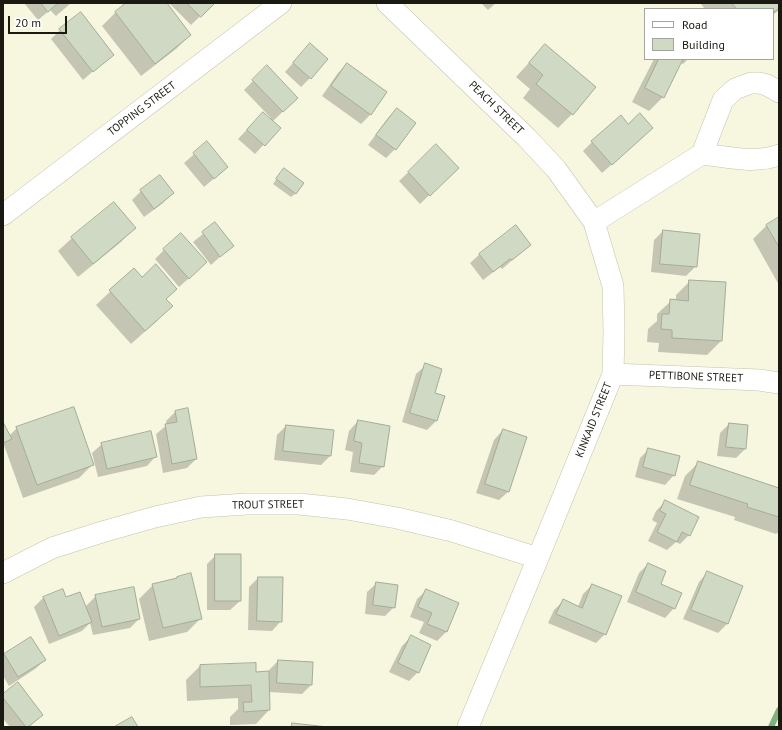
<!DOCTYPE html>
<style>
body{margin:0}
#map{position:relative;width:782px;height:730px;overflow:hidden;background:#f7f7e0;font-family:"PT Sans",sans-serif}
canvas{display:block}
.frame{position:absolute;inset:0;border:4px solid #1a1a12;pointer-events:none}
.legend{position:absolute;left:644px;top:8px;width:130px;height:52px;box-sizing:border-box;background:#fff;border:1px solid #a3a3a0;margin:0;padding:5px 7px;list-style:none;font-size:12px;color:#1a1a12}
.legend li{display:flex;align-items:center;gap:8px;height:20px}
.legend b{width:20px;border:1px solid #a3a3a0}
.scale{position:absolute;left:8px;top:16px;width:59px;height:18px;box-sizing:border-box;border:2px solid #1a1a12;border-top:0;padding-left:5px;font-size:12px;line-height:14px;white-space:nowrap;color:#1a1a12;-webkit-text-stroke:3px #fff;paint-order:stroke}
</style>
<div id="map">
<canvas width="782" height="730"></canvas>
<div class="frame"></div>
<ul class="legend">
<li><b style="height:5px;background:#fff"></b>Road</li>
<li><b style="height:11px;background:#d0d9c4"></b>Building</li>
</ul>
<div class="scale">20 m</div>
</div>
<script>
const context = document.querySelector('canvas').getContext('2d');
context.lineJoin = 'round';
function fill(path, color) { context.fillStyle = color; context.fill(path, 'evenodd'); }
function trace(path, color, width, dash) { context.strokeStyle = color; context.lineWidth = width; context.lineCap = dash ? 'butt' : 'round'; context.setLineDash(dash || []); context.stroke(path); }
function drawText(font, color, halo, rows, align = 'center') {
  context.font = font + ' "PT Sans",sans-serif'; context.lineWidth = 3; context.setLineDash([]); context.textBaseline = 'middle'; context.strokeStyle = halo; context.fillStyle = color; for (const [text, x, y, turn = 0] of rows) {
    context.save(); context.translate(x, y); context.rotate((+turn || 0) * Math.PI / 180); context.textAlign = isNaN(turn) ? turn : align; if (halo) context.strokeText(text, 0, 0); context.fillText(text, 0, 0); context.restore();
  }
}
fill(new Path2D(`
 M24,3H71L56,16L50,10L38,20Z
 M128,3H166L190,35L176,49L141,76L102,26L115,13Z
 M169,3H214L191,25Z
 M481,3H496L488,10Z
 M700,3H779V10L773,15V9H705Z
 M81,13L113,54L83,80L51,39L60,30Z
 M545,45L572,114L558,128L523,98L530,89L516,77Z
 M301,54L310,78L301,87L285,72Z
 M654,59H688L683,64L680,63L663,97L649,111L632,102Z
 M347,64L386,93L370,115L361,124L322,96L338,73Z
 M267,67L297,98L272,122L279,128L255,154L238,139L254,122L271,118L244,90Z
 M397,109L415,123L395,149L386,158L368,145L388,118Z
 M643,137L602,173L583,151L592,142Z
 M207,143L217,176L204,187L184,163Z
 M436,146L448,177L420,204L399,181Z
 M280,174L296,193L291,197L273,184Z
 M160,177L172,193L163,203L144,217L132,200L141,191Z
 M779,218V285L753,239L767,225Z
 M215,224L232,246L211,265L193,242Z
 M134,228L121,242L78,277L58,251L72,238Z
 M663,231L696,266L686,276L651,272L654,240Z
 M530,245L502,269L500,267L483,280L470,263L480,254Z
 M164,250L197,271L179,287L155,259Z
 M134,269L165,299L158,320L131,344L96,305Z
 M690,281L721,341L707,355L658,352L659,343L647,342L648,329L657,321V314L671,301H676V295Z
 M426,365L434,394L436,421L427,430L402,422L416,374Z
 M175,412L196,459L187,468L163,473L156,434L167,425L166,421Z
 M358,421L383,466L374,475L350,472L353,452L345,450L349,431Z
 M3,424L9,436L17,428L93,464L79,478L23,498L4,445L3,446Z
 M729,424L745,449L736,458L717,456L720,433Z
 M286,426L330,456L321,465L274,460L277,435Z
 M503,430L509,491L499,500L476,493L494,440Z
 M102,444L156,456L147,466L98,477L92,453Z
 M649,449L674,475L665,485L635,477L640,458Z
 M698,463L779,489V532L776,534L734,520L735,517L677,499L685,476Z
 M665,502L689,535L680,544L676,542L667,550L648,541L657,523L652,520L656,511Z
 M216,555L240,601L230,610H207V564Z
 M648,564L674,608L665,618L627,602L639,573Z
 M708,572L742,586L727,624L718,633L683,619L699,582Z
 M177,577L201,618L187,632L149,641L139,599L153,585L174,580Z
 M258,578L281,621L272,631L248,630L249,587Z
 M377,583L394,607L385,616L365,614L367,592Z
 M592,585L605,634L596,643L548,623L554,610L563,601L578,607L583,594Z
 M427,590L447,631L437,641L419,633L424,622L410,617L417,599Z
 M96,596L139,619L130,628L93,635L90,623L82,631L49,644L34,607L43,598L85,607Z
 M411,637L418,672L409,681L389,672L402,646Z
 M5,655L45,660L35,669L9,686L3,676V656Z
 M278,661L311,685L302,694L269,692V710L256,724L230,725V717L238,709V698L187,701L186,680L200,666L255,664V673L269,672V670Z
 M3,695L42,715L29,727H10L3,719Z`), '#0003');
trace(new Path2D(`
 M771,727L779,710`), '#7db17f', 6);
const building = new Path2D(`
 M41,3H58L48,12Z
 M126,3H167L191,35L155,64L115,12Z
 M187,3H215L201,17Z
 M732,3H779V8L773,13V9H737Z
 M81,12L114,55L93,72L59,29Z
 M310,43L328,59L311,79L293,63Z
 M545,44L596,87L573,115L536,84L543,75L529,63Z
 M659,59H683L664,98L645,88Z
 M347,63L387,92L371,115L331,86Z
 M267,65L298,98L283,112L252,80Z
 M397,108L416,123L396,150L376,135Z
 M263,112L281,128L265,146L247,130Z
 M640,113L653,128L612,165L591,141L621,115L628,124Z
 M207,141L228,167L214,179L193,153Z
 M436,144L459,168L430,196L408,172Z
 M284,168L304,183L296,194L276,179Z
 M160,175L174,193L154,209L140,190Z
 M114,202L136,228L93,264L71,237Z
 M779,217V247L766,225Z
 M215,222L234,246L220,257L202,232Z
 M516,225L531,245L512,260L510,259L493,272L479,254Z
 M663,230L700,234L697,267L660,264Z
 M181,233L207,262L189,279L163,249Z
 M156,264L177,289L166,299L173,306L145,331L109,290L134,268L142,277Z
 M689,280L726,282L722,341L672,338V330L661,329L662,314H669L670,299L688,301Z
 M425,363L442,369L435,393L445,396L437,421L410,413Z
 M74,407L94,465L37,485L16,427Z
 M188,408L197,459L172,464L165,424L177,422L175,411Z
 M358,420L390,426L384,467L359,463L362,443L354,441Z
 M3,422L12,439L3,443Z
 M729,423L748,425L746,449L726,447Z
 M286,425L334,430L331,456L283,451Z
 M503,429L527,437L509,492L485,484Z
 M151,431L157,457L107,469L101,443Z
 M648,448L680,456L675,476L643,467Z
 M698,461L779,488V517L747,507L748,504L690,485Z
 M665,500L699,517L690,536L682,532L677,542L657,532L666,514L660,511Z
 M215,554H241V601H215Z
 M648,563L666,571L661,584L682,593L675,609L636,592Z
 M707,571L743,586L728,624L691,610Z
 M191,573L202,619L163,628L152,584L177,578V577Z
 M258,577H283L282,622L257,621Z
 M376,582L398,585L395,608L373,605Z
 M592,584L622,596L606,635L556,614L563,599L582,608Z
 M134,587L140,619L102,627L95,595Z
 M63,589L66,597L80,592L92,622L59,636L43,597Z
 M426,589L459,603L447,632L427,624L432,613L418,607Z
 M411,635L431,645L419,673L398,663Z
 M31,637L46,660L18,677L4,654Z
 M278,660L313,662L312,685L277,683Z
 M256,663V672L269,671L270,710L244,712L243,702H252L251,685L200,687V665Z
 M18,682L43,715L28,727H26L3,698V694Z
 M132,717L138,727H114Z
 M292,723L328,727H292Z`);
fill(building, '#d0d9c4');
trace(building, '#a3ac98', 1);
const minor = new Path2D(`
 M387,3L527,138L556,169L594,222L613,286L614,331L613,374L538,558L468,727
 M702,154C727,157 755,164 779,155
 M3,215L281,3
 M594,222L702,154L723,100L735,89L751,83H759L767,85L779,92
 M613,374L759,380L779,383
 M3,573L52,548L102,532L155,517L201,507L247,504H299L347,509L397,518L452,531L538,558`);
trace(minor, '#c3c3ad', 22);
trace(minor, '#fff', 21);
drawText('11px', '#1a1a12', '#fff', [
 ["PEACH STREET",496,108,44],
 ["TOPPING STREET",142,109,-37],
 ["PETTIBONE STREET",696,377,2],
 ["KINKAID STREET",594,420,-68],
 ["TROUT STREET",268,505,-1]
]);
</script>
